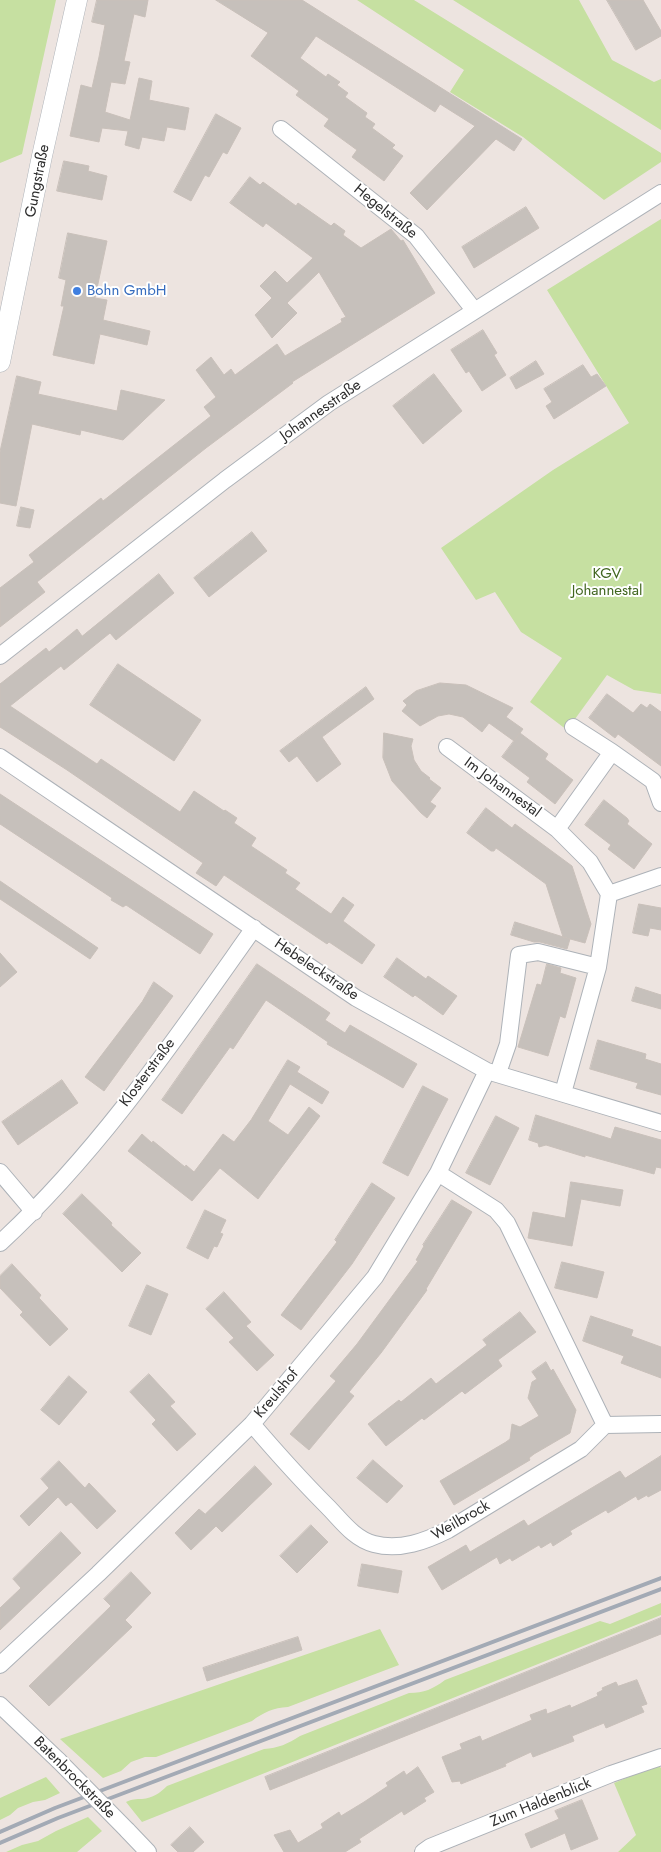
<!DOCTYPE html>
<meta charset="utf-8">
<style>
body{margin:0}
canvas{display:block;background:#ede4e0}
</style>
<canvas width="661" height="1852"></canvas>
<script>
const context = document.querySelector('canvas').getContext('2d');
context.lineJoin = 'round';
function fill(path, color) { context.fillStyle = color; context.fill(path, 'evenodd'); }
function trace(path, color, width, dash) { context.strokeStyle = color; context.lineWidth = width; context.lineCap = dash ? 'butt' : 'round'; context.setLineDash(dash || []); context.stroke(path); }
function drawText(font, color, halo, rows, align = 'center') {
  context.font = font + ' Jost,sans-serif'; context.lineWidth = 4; context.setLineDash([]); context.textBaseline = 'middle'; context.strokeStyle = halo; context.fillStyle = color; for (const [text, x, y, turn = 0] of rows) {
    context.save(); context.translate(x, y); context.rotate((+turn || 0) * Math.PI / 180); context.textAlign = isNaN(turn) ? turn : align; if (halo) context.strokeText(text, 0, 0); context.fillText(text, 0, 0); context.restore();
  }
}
fill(new Path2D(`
 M0,0H56L22,154L0,163Z
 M357,0H414L661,153V162L604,200L523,137L450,92L464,70Z
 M453,0H579L612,60L654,82L661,79V130Z
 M661,219V694L634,690L607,675L567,730L530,702L562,658L521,632L495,592L476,600L441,548L553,470L629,423L547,290Z
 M661,1603V1615L142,1822L126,1802C132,1799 136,1799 142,1799C153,1798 160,1793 167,1786L264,1749C278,1748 288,1744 300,1736L409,1693C424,1693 433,1689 445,1680L600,1621L610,1624Z
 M380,1629L399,1665L288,1707C273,1708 264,1712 252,1721L156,1757H145L131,1762L121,1771L103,1778L60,1739Z
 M658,1765L661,1768V1852H618L636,1835L614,1783Z
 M46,1777L60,1793L45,1800L33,1802L18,1808L10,1815L0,1820V1798Z
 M88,1817L102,1831L77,1852H6L22,1845L38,1841L56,1831Z`), '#c6e0a1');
const building = new Path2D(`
 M97,0H148L145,17L134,14L124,61L130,62L125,84L111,82L105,112L130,120L139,78L152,81L149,100L189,108L185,130L167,127L164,141L142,137L139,149L125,145L128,131L102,128L99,142L70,136L81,85L92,88L99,57L105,25L92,22Z
 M216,0H302L522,139L514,151L496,139L427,210L410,193L475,126L440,104L435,112L316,36L300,58L326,77L328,74L340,82L337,85L348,93L345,97L367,113L365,117L375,124L372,128L395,145L392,148L403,156L384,181L352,157L357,150L324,126L329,119L296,95L299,91L251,56L268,33Z
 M607,0H643L661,31V36L636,50Z
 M216,114L241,128L227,154L223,152L209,177L205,175L191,201L174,192Z
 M64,161L89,166L88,171L107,176L102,200L57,191Z
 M250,177L260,185L263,182L296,206L298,203L331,226L334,223L345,231L343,235L361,248L391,229L401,241L403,240L435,293L292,382L293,383L206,448L37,582L45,592L0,627V588L34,562L29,555L101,498L103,501L211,416L204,407L216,397L196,370L211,357L224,375L231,369L235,375L277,344L285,356L342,322L341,319L346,317L319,272L287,303L297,313L272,338L255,315L272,298L260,286L275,271L287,283L313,258L266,223L263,227L230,203Z
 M526,207L539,228L474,268L462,247Z
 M68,233L107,241L95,298L107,300L103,320L150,331L147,345L100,334L94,364L53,355L64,306H61L66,280L59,278Z
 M483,330L497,353L494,355L506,375L482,391L469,371L466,373L451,350Z
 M536,361L544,374L516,389L510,378Z
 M583,365L591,377L597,374L606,386L554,419L546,406L552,402L544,389Z
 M434,374L462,411L423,444L393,406Z
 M17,376L41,382L38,394L117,411L121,390L165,400L123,440L81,430L80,435L32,424L16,506L0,503V452Z
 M21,507L34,510L30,528L17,526Z
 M252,532L267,551L209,597L194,578Z
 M159,574L174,593L116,640L110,633L64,670L61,666L10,706L97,764L101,759L180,812L194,791L224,811L225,810L237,818L234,823L256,838L251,846L287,870L285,873L300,883L295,889L331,914L343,897L354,905L343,921L375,945L362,964L329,942L327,944L224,875L216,886L196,873L203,863L67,770L0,727V684L46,648L49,652L77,629L82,636Z
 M118,664L201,720L174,761L90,705Z
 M440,683L466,685L513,708L506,717L523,729L514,741L489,723L482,732L463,717L449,714L438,716L420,726L402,711L407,705L403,701L416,691Z
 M366,687L374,699L322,737L341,764L317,782L297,756L289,762L280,751Z
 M607,694L633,713L641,704L647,708L650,704L661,712V766L618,734L615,738L589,718Z
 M384,733L413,739L411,746L414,760L421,771L430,778L429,779L441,788L430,802L436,806L427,818L421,813L392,781L383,758Z
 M520,733L548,754L545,759L573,780L555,804L527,782L530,778L502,757Z
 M0,794L213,934L200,954L126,905L123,907L111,900L112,898L0,824Z
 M604,800L627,818L629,821L627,824L652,844L634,869L608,849L611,845L585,825Z
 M486,808L512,828L515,824L572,866L591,924L585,943L563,937L546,884L496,848L494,851H491L467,833Z
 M0,881L98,948L90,959L0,899Z
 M639,904L661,908V930L650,928L648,936L633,933Z
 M515,922L570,939L567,949L540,942H534L511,935Z
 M0,953L17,972L0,987Z
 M397,958L426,979L428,976L457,996L443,1015L415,995L413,997L384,977Z
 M257,964L330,1013L325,1020L345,1033L350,1025L417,1064L403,1088L327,1044L328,1042L266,1000L233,1049L230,1047L182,1114L162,1100Z
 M547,964L561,968L560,973L576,978L565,1018L560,1016L548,1056L518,1047L537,984L541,985Z
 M154,982L173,996L104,1091L85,1077L142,1002Z
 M636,987L661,995V1009L632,1001Z
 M598,1040L646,1054L645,1059L661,1064V1095L636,1088L638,1083L590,1069Z
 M288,1060L300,1067L297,1072L329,1092L322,1104L290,1084L268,1121L288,1135L309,1107L320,1116L258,1199L220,1168L192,1201L128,1151L142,1134L152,1143L153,1141L185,1167L186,1165L194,1172L223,1134L234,1142L251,1120Z
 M62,1080L78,1103L18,1145L2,1122Z
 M423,1086L448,1099L408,1176L383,1163Z
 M536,1115L611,1139L615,1127L661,1140V1168L656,1167L654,1174L585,1155V1157L546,1145L539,1147L538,1143L529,1140Z
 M496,1116L519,1128L490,1185L466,1173Z
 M571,1182L623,1190L620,1206L581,1199L572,1246L528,1238L533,1212L565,1218Z
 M372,1183L395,1198L352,1264L301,1330L281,1315L337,1242L335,1240Z
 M82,1194L112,1223L111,1225L141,1253L122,1272L63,1214Z
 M452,1200L472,1212L426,1289L427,1290L381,1353L349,1392L354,1396L309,1450L290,1434L336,1381L330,1376L357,1344L418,1261L416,1260L424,1246L423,1245Z
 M205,1210L226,1220L220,1233L223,1234L217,1247L214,1246L208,1259L187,1248Z
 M562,1262L604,1272L597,1298L555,1288Z
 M12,1264L41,1295L39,1298L68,1329L50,1346L20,1315L23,1312L0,1288V1276Z
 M147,1285L168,1294L151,1335L129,1326Z
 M224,1292L251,1322L246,1326L274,1355L257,1371L229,1342L234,1338L206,1309Z
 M520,1312L536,1332L498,1360L502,1366L465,1394L462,1391L424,1420L422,1418L386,1446L368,1424L399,1400L401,1402L431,1378L436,1384L487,1345L483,1340Z
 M591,1316L633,1330L631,1336L661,1347V1378L621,1363L624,1356L583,1341Z
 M546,1362L551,1371L553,1369L576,1410L570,1433L534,1454L529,1458L530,1460L454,1505L440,1481L506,1442L510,1439L512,1424L520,1427L539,1416L528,1398L532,1382L537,1379L532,1372Z
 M149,1374L175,1402L170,1406L196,1434L177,1451L152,1424L156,1420L130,1392Z
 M69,1376L87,1392L59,1425L41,1410Z
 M661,1456V1490L648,1497L647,1495L638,1500L636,1496L608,1513L606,1510L570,1531L572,1534L553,1546L551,1542L541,1548L539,1545L512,1561L510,1558L500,1564L497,1557L442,1590L428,1567L466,1545L470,1552L524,1520L528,1526L620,1471L625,1478Z
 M373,1460L403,1486L387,1503L357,1478Z
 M59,1461L85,1488L89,1483L116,1511L97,1529L71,1502L66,1506L58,1497L29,1526L20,1516L49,1488L41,1479Z
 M255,1466L272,1484L222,1532L216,1526L191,1550L175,1533L199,1509L205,1514Z
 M311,1525L328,1542L297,1573L280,1556Z
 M61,1532L81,1553L0,1630V1608L21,1588L13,1579Z
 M362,1564L402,1571L398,1593L358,1586Z
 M131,1572L151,1593L125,1620L132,1627L49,1706L29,1686L111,1606L104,1599Z
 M661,1618V1634L270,1790L265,1777Z
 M298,1637L302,1650L207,1681L203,1668Z
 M637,1680L647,1704L641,1706L644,1712L606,1728L604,1723L572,1736L574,1741L533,1757L531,1752L505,1764L506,1766L461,1784L460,1781L452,1782L442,1757L462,1749L460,1744L480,1736L482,1741L532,1720L530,1715L546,1709L547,1714L570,1705L571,1708L598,1696L597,1693L603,1690L602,1688L616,1682L618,1686Z
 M418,1767L434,1792L424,1798L426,1801L404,1815L402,1811L359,1839L361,1842L345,1852H284L274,1835L290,1830L298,1843L323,1828L321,1824L339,1812L341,1816L364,1802L388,1786L386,1783L404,1771L406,1775Z
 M582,1800L598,1839L571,1850L565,1833L531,1848L525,1834L559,1819L555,1811Z
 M190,1827L204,1842L193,1852H178L171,1845Z`);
fill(building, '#c6c0bb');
trace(building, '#c9c0ba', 1);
const minor = new Path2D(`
 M281,129L416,236L474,310
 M0,656L225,480L329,403L661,193
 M573,727L612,752L653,781L661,803
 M447,747L557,829L590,862L609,894
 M0,757L356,998L487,1071L661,1123
 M557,829L612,752
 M498,1073L508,1044L519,955L538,952L598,967
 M563,1093L598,967L609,894L661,876
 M0,1172L34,1212
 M0,1243C99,1152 176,1038 254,928
 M252,1424C276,1452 301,1480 327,1506C341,1520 354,1539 374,1544C400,1551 426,1541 448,1530L581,1449L605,1425L507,1223L496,1210L438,1173
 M605,1425L661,1424
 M0,1665L98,1574L252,1424L375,1277L438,1173L487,1071
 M0,1705L59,1761
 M127,1830L148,1852
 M423,1852L430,1847L611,1774L661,1757`);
const tertiary = new Path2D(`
 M0,362L42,156L77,0`);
trace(minor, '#adb2b8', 18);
trace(tertiary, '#adb2b8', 21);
trace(minor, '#fff', 16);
trace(tertiary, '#fff', 20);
trace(new Path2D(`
 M0,1832L55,1808L661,1578
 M0,1843L58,1818L661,1589`), '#a3aab5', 4);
const minorBridge = new Path2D(`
 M59,1761L127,1830`);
trace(minorBridge, '#adb2b8', 18, []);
trace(minorBridge, '#fff', 16);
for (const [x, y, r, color] of [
 [77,291,5,"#3f7fe0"]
]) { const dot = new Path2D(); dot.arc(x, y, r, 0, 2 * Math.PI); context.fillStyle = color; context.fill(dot); trace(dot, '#fff', 2); }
drawText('15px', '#2d2d2d', '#fff', [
 ["Gungstraße",38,181,-79],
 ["Hegelstraße",385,212,39],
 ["Johannesstraße",321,411,-35],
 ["Im Johannestal",502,788,36],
 ["Hebeleckstraße",316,970,34],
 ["Klosterstraße",148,1073,-53],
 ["Kreulshof",277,1394,-50],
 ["Weilbrock",461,1521,-30],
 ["Batenbrockstraße",74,1778,45],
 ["Zum Haldenblick",541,1803,-22]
]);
drawText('15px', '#366cbe', '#fff', [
 ["Bohn GmbH",87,291]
], 'left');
drawText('15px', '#416620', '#fff', [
 ["KGV",607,574],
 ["Johannestal",607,591]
]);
</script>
